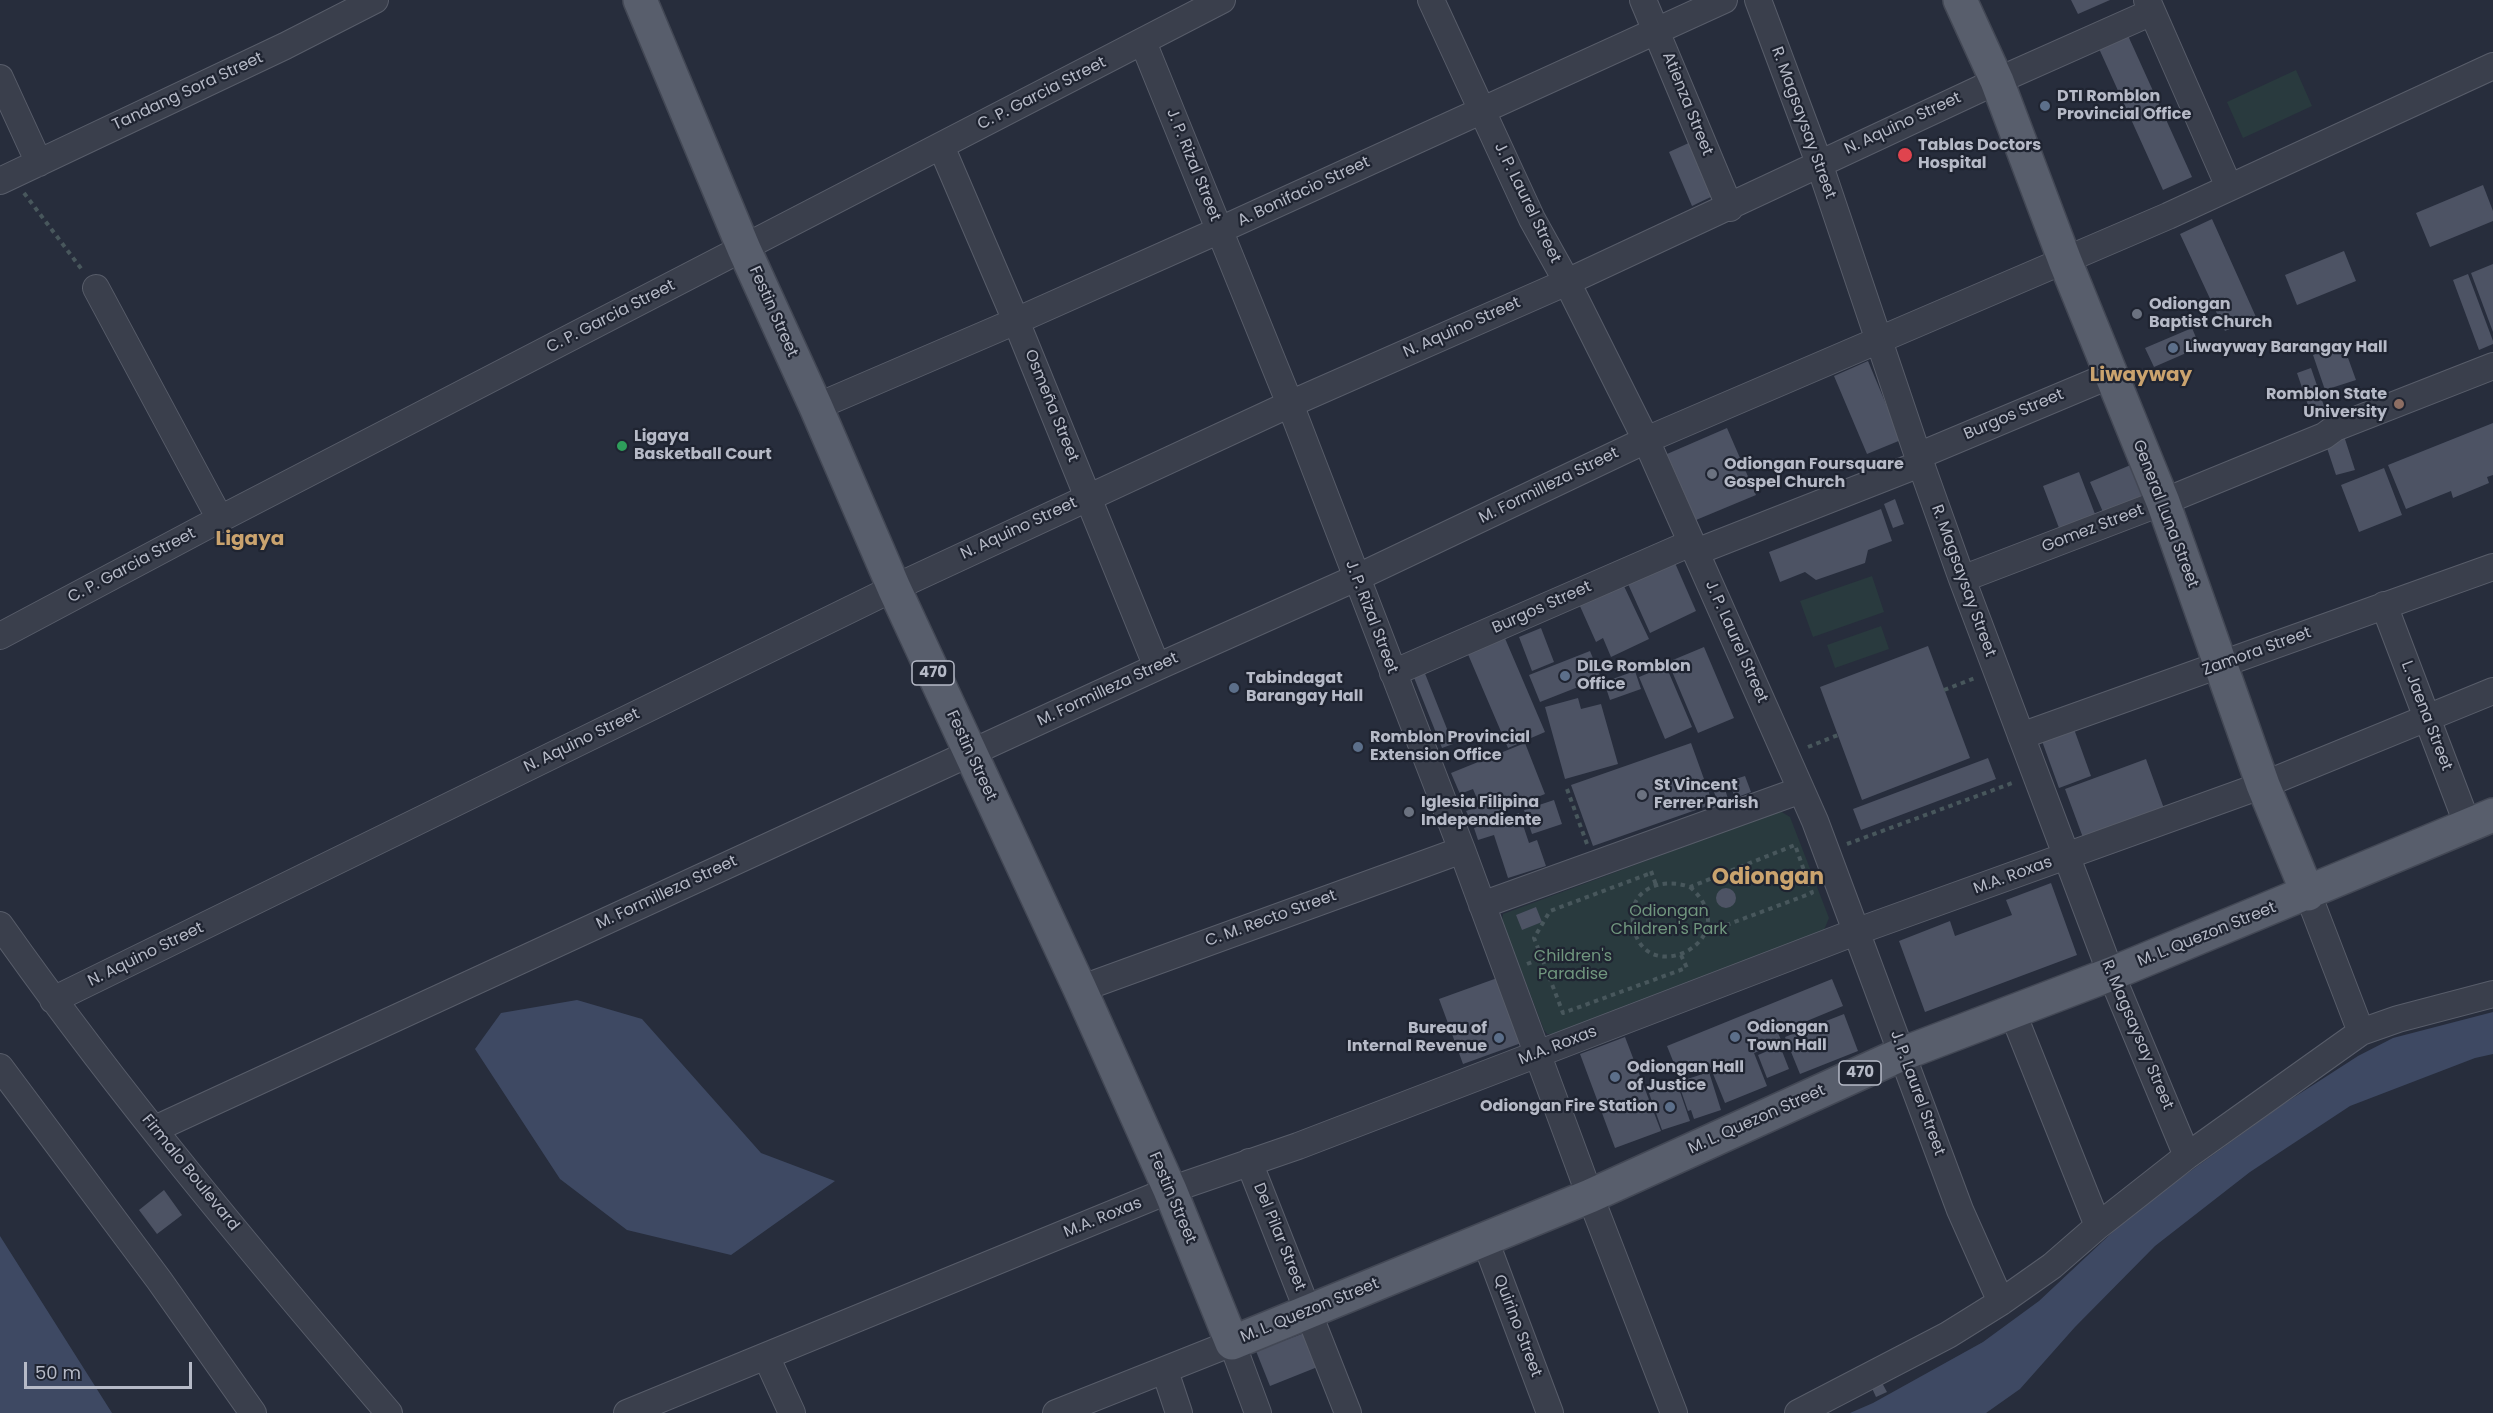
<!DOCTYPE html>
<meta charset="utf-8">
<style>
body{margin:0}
#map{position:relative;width:2493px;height:1413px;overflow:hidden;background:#272d3c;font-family:Poppins,sans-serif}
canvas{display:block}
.scale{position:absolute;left:24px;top:1362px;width:168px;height:27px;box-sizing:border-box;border:3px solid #b6bac7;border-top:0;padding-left:8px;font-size:18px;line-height:21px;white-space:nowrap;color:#b6bac7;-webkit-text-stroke:4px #1f2431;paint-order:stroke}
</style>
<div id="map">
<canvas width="2493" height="1413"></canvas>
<div class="scale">50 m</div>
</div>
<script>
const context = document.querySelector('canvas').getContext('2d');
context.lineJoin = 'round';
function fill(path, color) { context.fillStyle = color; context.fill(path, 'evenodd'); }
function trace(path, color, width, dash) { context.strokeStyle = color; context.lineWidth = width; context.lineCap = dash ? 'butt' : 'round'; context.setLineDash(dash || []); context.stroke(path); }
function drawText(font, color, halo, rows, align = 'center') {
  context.font = font + ' Poppins,sans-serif'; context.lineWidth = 4.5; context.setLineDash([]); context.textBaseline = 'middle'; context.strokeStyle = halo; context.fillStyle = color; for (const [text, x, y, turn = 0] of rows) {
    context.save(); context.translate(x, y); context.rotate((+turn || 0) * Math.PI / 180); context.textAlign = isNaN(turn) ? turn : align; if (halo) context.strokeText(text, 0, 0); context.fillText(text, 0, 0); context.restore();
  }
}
fill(new Path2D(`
 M2296,70L2312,106L2243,138L2227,102Z
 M1872,576L1884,612L1813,637L1800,601Z
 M1881,626L1889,649L1835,668L1827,645Z
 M1780,811L1790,817L1829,918L1824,930L1684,986L1554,1034H1547L1544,1030L1502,921L1503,914Z`), '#293a3e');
fill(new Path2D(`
 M577,1000L642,1019L761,1153L835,1181L731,1255L627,1230L560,1179L475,1049L501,1013Z
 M2493,1012V1054L2475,1058L2350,1106L2250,1172L2155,1246L2075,1327L2020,1389L1986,1413H1850L1873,1403L1983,1342L2039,1301L2118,1227L2156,1196L2282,1105L2358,1056L2393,1038Z
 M0,1236L112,1413H0Z`), '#3e4963');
fill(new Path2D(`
 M2071,0H2110L2078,14Z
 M2125,29L2192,177L2163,190L2096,42Z
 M1693,141L1717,194L1692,206L1669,152Z
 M2483,185L2493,211V221L2430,247L2416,213Z
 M2212,219L2256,317L2225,331L2180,234Z
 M2344,251L2356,281L2297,305L2285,275Z
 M2493,264V332L2471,273Z
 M2468,274L2493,341V344L2479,350L2453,280Z
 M2192,328L2200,347L2154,367L2145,348Z
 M2343,344L2356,380L2325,390L2313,355Z
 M1868,361L1901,440L1867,454L1834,376Z
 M2311,368L2325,409L2311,414L2297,373Z
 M2493,423V475L2487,477L2489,483L2453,498L2451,491L2406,509L2388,465Z
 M1727,428L1756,495L1696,520L1667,454Z
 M2344,436L2355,470L2336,475L2325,442Z
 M2133,464L2146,494L2103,512L2090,482Z
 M2384,468L2402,515L2359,532L2341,485Z
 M2079,472L2095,514L2059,528L2043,486Z
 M1895,499L1904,524L1893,528L1884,504Z
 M1881,509L1892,541L1868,550L1865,563L1816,580L1805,572L1780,582L1769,552Z
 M1675,563L1696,611L1650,633L1628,584Z
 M1623,584L1649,639L1611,657L1603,638L1596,642L1579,604Z
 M1541,628L1554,662L1532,671L1519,637Z
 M1504,636L1545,732L1508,748L1467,652Z
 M1928,646L1970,758L1862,800L1820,687Z
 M1704,647L1734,718L1698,733L1668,662Z
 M1590,651L1601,678L1540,702L1529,675Z
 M1666,666L1692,727L1665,739L1639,677Z
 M1424,671L1453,744L1442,748L1413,675Z
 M1635,671L1641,689L1610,700L1604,682Z
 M1578,698L1581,709L1601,704L1618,764L1565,779L1545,707Z
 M2074,729L2091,776L2059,788L2042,741Z
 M1525,743L1545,794L1472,823L1466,811L1480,806L1473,789L1460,794L1451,773Z
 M1691,743L1713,804L1593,846L1571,785Z
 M1988,758L1996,779L1861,830L1853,809Z
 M2146,759L2166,814L2085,843L2065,789Z
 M1745,776L1751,792L1735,798L1729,781Z
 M1725,789L1728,799L1718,803L1714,792Z
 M1554,800L1562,824L1532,834L1524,810Z
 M1519,813L1529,843L1537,840L1546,866L1508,878L1494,835L1478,840L1474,828Z
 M2051,883L2077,955L1925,1012L1899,941L1950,921L1955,936L2012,915L2006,900Z
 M1716 898a10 10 0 1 1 20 0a10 10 0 1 1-20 0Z
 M1536,907L1542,922L1522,930L1516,915Z
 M1500,977L1524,1042L1463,1064L1439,999Z
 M1832,979L1843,1006L1778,1033L1782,1042L1754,1053L1767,1086L1725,1103L1709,1064L1679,1076L1667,1046Z
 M1844,1014L1858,1051L1800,1074L1785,1037Z
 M1625,1037L1661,1131L1615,1148L1580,1054Z
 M1780,1046L1789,1069L1767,1078L1758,1055Z
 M1709,1072L1721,1110L1694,1119L1691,1110L1688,1111L1678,1082Z
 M1677,1083L1690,1121L1662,1130L1649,1093Z
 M164,1190L182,1215L157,1234L139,1210Z
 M1307,1332L1320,1366L1270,1386L1256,1351Z
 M1881,1381L1887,1392L1876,1397L1871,1386Z`), '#4d5364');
const minor = new Path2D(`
 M1431,0L1532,219L1567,282L1646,440L1815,821L1960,1210L2001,1302
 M1643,0L1730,208
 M1758,0L1819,163L1918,456L1962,579L2111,974L2187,1156
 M2147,0L2229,187
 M1143,42L1290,404L1462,850L1590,1196L1674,1413
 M0,78L39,163
 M941,146L1016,321L1157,667
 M0,181L285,46L375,0
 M96,288L220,519
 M816,407L1016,321L1220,230L1724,0
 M1918,456L2111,375
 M1696,552L1920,464
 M1962,579L2163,502L2324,436L2335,428L2493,366
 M2384,605L2468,826
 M0,636L220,519L1222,0
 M1393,673L1691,543
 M2021,736L2493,567
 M2308,894L2361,1032
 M1482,905L1801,790
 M0,925C120,1095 254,1255 389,1413
 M1080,989L1462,850
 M53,1000L894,588L1290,404L1567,282L1997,81L2152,12
 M2012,1011L2098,1226
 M0,1067L159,1280L253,1413
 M155,1129L1157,667L1356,578L1646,440L2168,216L2493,66
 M1249,1162L1348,1413
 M1485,1240L1550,1413
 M766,1356L792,1413
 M1165,1371L1179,1413
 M627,1413L1170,1190L1298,1146L1858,931L2263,785L2493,691
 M1056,1413L1232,1343L1258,1413
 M1798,1413L1948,1335L2001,1302L2052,1266L2098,1226L2187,1156L2361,1032L2398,1019L2493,994`);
const major = new Path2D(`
 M640,0L744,249L816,407L894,588L1080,989L1170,1190L1232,1343L1590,1196L1902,1054L2111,974L2493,815
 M1960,0L1997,81L2065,261L2163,502L2263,785L2308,894`);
trace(minor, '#585d6a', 28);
trace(major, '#434855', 36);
trace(new Path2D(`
 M24,193L83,271
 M1944,690L1975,678
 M1808,747L1838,735
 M1567,789L1587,844
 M1847,844L2015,782
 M1651,871L1656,885
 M1690,887C1750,940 1641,993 1633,923C1628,888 1663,877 1690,887L1795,845L1812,893L1705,933
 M1681,955L1687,968
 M1542,958L1534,938L1550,911L1651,873
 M1527,964L1542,958L1563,1013L1686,968`), '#48575c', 4, [4.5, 4.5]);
trace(minor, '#3a3f4c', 26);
trace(major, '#585e6c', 33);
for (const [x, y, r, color] of [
 [2045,106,6,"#5c6f8a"],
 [1905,155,8,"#e0444e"],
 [2137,314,6,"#6b7280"],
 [2173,348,6,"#5c6f8a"],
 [2399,404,6,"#8d6e63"],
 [622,446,6,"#2e9e5b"],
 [1712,474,6,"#6b7280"],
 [1565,676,6,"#5c6f8a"],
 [1234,688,6,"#5c6f8a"],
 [1358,747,6,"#5c6f8a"],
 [1642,795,6,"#6b7280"],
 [1409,812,6,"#6b7280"],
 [1735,1037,6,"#5c6f8a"],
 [1499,1038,6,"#5c6f8a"],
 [1615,1077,6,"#5c6f8a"],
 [1670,1107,6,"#5c6f8a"]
]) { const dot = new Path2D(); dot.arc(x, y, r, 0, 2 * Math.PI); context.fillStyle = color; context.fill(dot); trace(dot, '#1f2431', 2); }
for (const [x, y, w] of [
 [933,673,42],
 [1860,1073,42]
]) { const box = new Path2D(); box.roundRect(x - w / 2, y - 12, w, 24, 4.5); context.fillStyle = '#1f2431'; context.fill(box); trace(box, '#b6bac7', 1.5); }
drawText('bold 15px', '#b6bac7', null, [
 ["470",933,673],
 ["470",1860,1073]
]);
drawText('16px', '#b6bac7', '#1f2431', [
 ["Tandang Sora Street",188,92,-25],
 ["C. P. Garcia Street",1042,94,-27],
 ["Atienza Street",1687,104,68],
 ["R. Magsaysay Street",1803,123,70],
 ["N. Aquino Street",1903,124,-25],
 ["J. P. Rizal Street",1193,165,68],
 ["A. Bonifacio Street",1304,192,-25],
 ["J. P. Laurel Street",1527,203,64],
 ["Festin Street",773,312,66],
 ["C. P. Garcia Street",611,317,-27],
 ["N. Aquino Street",1462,328,-24],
 ["Osmeña Street",1051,406,68],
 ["Burgos Street",2014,415,-23],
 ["M. Formilleza Street",1549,486,-26],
 ["General Luna Street",2165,514,69],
 ["N. Aquino Street",1019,529,-25],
 ["Gomez Street",2093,529,-21],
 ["C. P. Garcia Street",132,566,-28],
 ["R. Magsaysay Street",1963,581,70],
 ["Burgos Street",1542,608,-24],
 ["J. P. Rizal Street",1371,617,69],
 ["J. P. Laurel Street",1736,642,66],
 ["Zamora Street",2257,652,-20],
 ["M. Formilleza Street",1108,690,-25],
 ["L. Jaena Street",2426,716,69],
 ["N. Aquino Street",582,741,-26],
 ["Festin Street",971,756,65],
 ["M.A. Roxas",2013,876,-20],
 ["M. Formilleza Street",667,893,-25],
 ["C. M. Recto Street",1271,919,-20],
 ["M. L. Quezon Street",2207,935,-22],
 ["N. Aquino Street",146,955,-26],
 ["R. Magsaysay Street",2137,1035,67],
 ["M.A. Roxas",1558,1046,-21],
 ["J. P. Laurel Street",1917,1093,70],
 ["M. L. Quezon Street",1757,1120,-24],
 ["Firmalo Boulevard",190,1173,51],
 ["Festin Street",1172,1198,67],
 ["M.A. Roxas",1103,1218,-22],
 ["Del Pilar Street",1279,1237,68],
 ["M. L. Quezon Street",1310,1311,-22],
 ["Quirino Street",1517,1326,69]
]);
drawText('bold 16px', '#b6bac7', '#1f2431', [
 ["DTI Romblon",2057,97],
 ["Provincial Office",2057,115],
 ["Tablas Doctors",1918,146],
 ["Hospital",1918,164],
 ["Odiongan",2149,305],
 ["Baptist Church",2149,323],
 ["Liwayway Barangay Hall",2185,348],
 ["Romblon State",2387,395,"right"],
 ["University",2387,413,"right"],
 ["Ligaya",634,437],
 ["Basketball Court",634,455],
 ["Odiongan Foursquare",1724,465],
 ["Gospel Church",1724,483],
 ["DILG Romblon",1577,667],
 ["Office",1577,685],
 ["Tabindagat",1246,679],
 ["Barangay Hall",1246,697],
 ["Romblon Provincial",1370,738],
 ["Extension Office",1370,756],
 ["St Vincent",1654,786],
 ["Ferrer Parish",1654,804],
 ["Iglesia Filipina",1421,803],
 ["Independiente",1421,821],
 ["Odiongan",1747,1028],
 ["Town Hall",1747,1046],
 ["Bureau of",1487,1029,"right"],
 ["Internal Revenue",1487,1047,"right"],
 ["Odiongan Hall",1627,1068],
 ["of Justice",1627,1086],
 ["Odiongan Fire Station",1658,1107,"right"]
], 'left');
drawText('16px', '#70967e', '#1f2431', [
 ["Odiongan",1669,912],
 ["Children's Park",1669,930],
 ["Children's",1573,957],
 ["Paradise",1573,975]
]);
drawText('bold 20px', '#caa36e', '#1f2431', [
 ["Liwayway",2141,376],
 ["Ligaya",250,540]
]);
drawText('bold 22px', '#caa36e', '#1f2431', [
 ["Odiongan",1768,878]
]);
</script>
